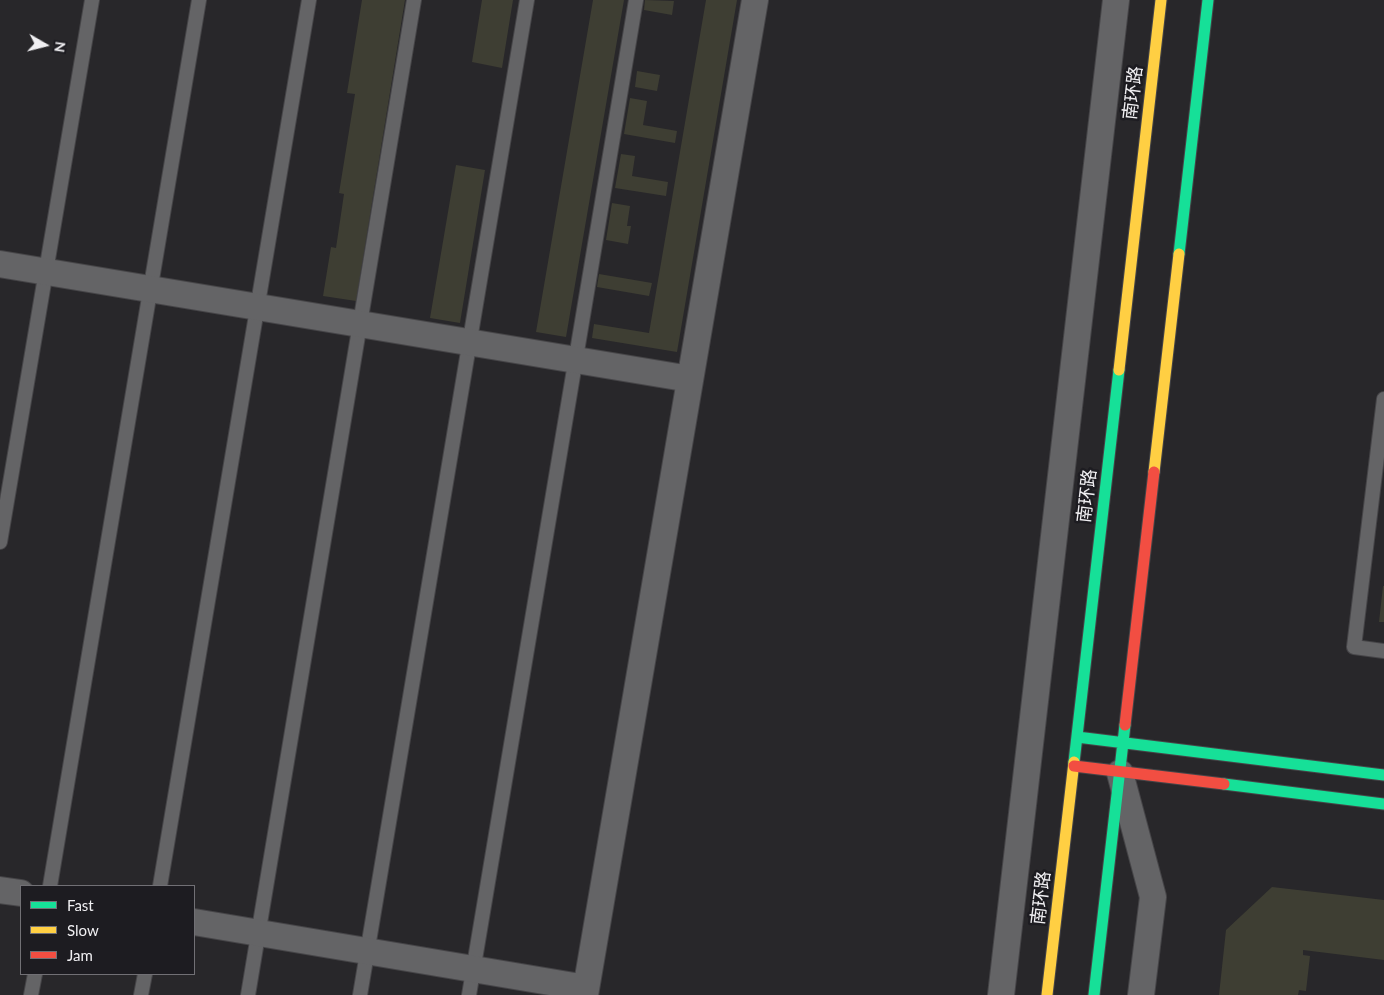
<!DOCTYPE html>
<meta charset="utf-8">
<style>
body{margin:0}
#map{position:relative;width:1384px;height:995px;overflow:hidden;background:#28272a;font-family:Lato,sans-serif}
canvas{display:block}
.legend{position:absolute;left:20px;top:885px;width:175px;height:90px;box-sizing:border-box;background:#1d1c21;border:1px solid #717075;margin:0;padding:6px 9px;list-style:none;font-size:15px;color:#f0eff2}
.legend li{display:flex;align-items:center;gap:10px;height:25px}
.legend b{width:25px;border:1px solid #717075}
.north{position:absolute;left:20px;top:20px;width:50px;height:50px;-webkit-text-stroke:4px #1d1c21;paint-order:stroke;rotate:98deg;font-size:14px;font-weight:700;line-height:20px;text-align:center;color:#f0eff2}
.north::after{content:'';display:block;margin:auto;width:18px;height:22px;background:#f0eff2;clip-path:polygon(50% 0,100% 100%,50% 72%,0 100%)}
</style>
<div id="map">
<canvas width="1384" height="995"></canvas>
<ul class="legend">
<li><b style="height:6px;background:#16e098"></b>Fast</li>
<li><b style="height:6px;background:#ffcf43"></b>Slow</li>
<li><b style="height:6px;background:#f24e42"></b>Jam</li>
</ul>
<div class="north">N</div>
</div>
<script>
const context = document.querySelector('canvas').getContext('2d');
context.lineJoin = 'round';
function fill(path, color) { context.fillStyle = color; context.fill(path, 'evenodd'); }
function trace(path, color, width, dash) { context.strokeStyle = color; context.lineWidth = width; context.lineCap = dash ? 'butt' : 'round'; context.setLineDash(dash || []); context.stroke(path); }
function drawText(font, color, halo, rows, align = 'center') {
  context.font = font + ' Lato,"Noto Sans SC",sans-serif'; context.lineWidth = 5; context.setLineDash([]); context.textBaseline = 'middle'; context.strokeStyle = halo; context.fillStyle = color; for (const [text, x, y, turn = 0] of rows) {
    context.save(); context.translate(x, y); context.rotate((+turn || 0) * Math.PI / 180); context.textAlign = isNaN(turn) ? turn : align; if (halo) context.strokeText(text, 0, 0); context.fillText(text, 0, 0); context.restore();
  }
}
fill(new Path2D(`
 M362,0H405L356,301L323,296L331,247L336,248L344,194L339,193L355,94L347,93Z
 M482,0H513L502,68L472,62Z
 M593,0H624L566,337L536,332Z
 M645,0L674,1L672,15L644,10Z
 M706,0H737L677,352L592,338L594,324L649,333Z
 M637,71L660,75L657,91L635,87Z
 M630,98L647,101L643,125L677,131L675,143L624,134Z
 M621,154L635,156L632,176L668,182L666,196L615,188Z
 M456,165L485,170L460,323L430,318Z
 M612,203L630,206L627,226H631L628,244L606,240Z
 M599,274L652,283L649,296L597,287Z
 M1383,586H1384V622H1379Z
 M1272,887L1384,900V960L1303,950V955L1310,956L1306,991L1299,990L1298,995H1219L1226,930Z`), '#3e3e33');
const lane = new Path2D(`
 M1384,399L1354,647L1384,651
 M0,542L92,0
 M50,886L199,0
 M160,886L309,0
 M31,995L35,974
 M141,995L145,974
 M248,995L414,0
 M360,995L527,0
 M469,995L636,0`);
const street = new Path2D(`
 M0,264L690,379
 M1120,773L1153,897L1141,995
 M0,890L21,893
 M194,922L586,988
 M585,995L755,0
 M1001,995L1116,0`);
const fast = new Path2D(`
 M1179,254L1208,0
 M1077,737L1384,775
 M1074,762L1119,370
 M1224,784L1384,804
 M1094,995L1125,725`);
const slow = new Path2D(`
 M1119,370L1161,0
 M1154,472L1179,254
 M1047,995L1074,762`);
const jam = new Path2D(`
 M1125,725L1154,472
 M1074,766L1224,784`);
trace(lane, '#464548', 16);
trace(street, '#464548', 28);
trace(fast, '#464548', 13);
trace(slow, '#464548', 13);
trace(jam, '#464548', 13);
trace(lane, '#646466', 14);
trace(street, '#646466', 26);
trace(fast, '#16e098', 11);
trace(slow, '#ffcf43', 11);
trace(jam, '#f24e42', 11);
drawText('18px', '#f0eff2', '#1d1c21', [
 ["南环路",1133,93,-83],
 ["南环路",1087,496,-83],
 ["南环路",1041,898,-83]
]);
</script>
